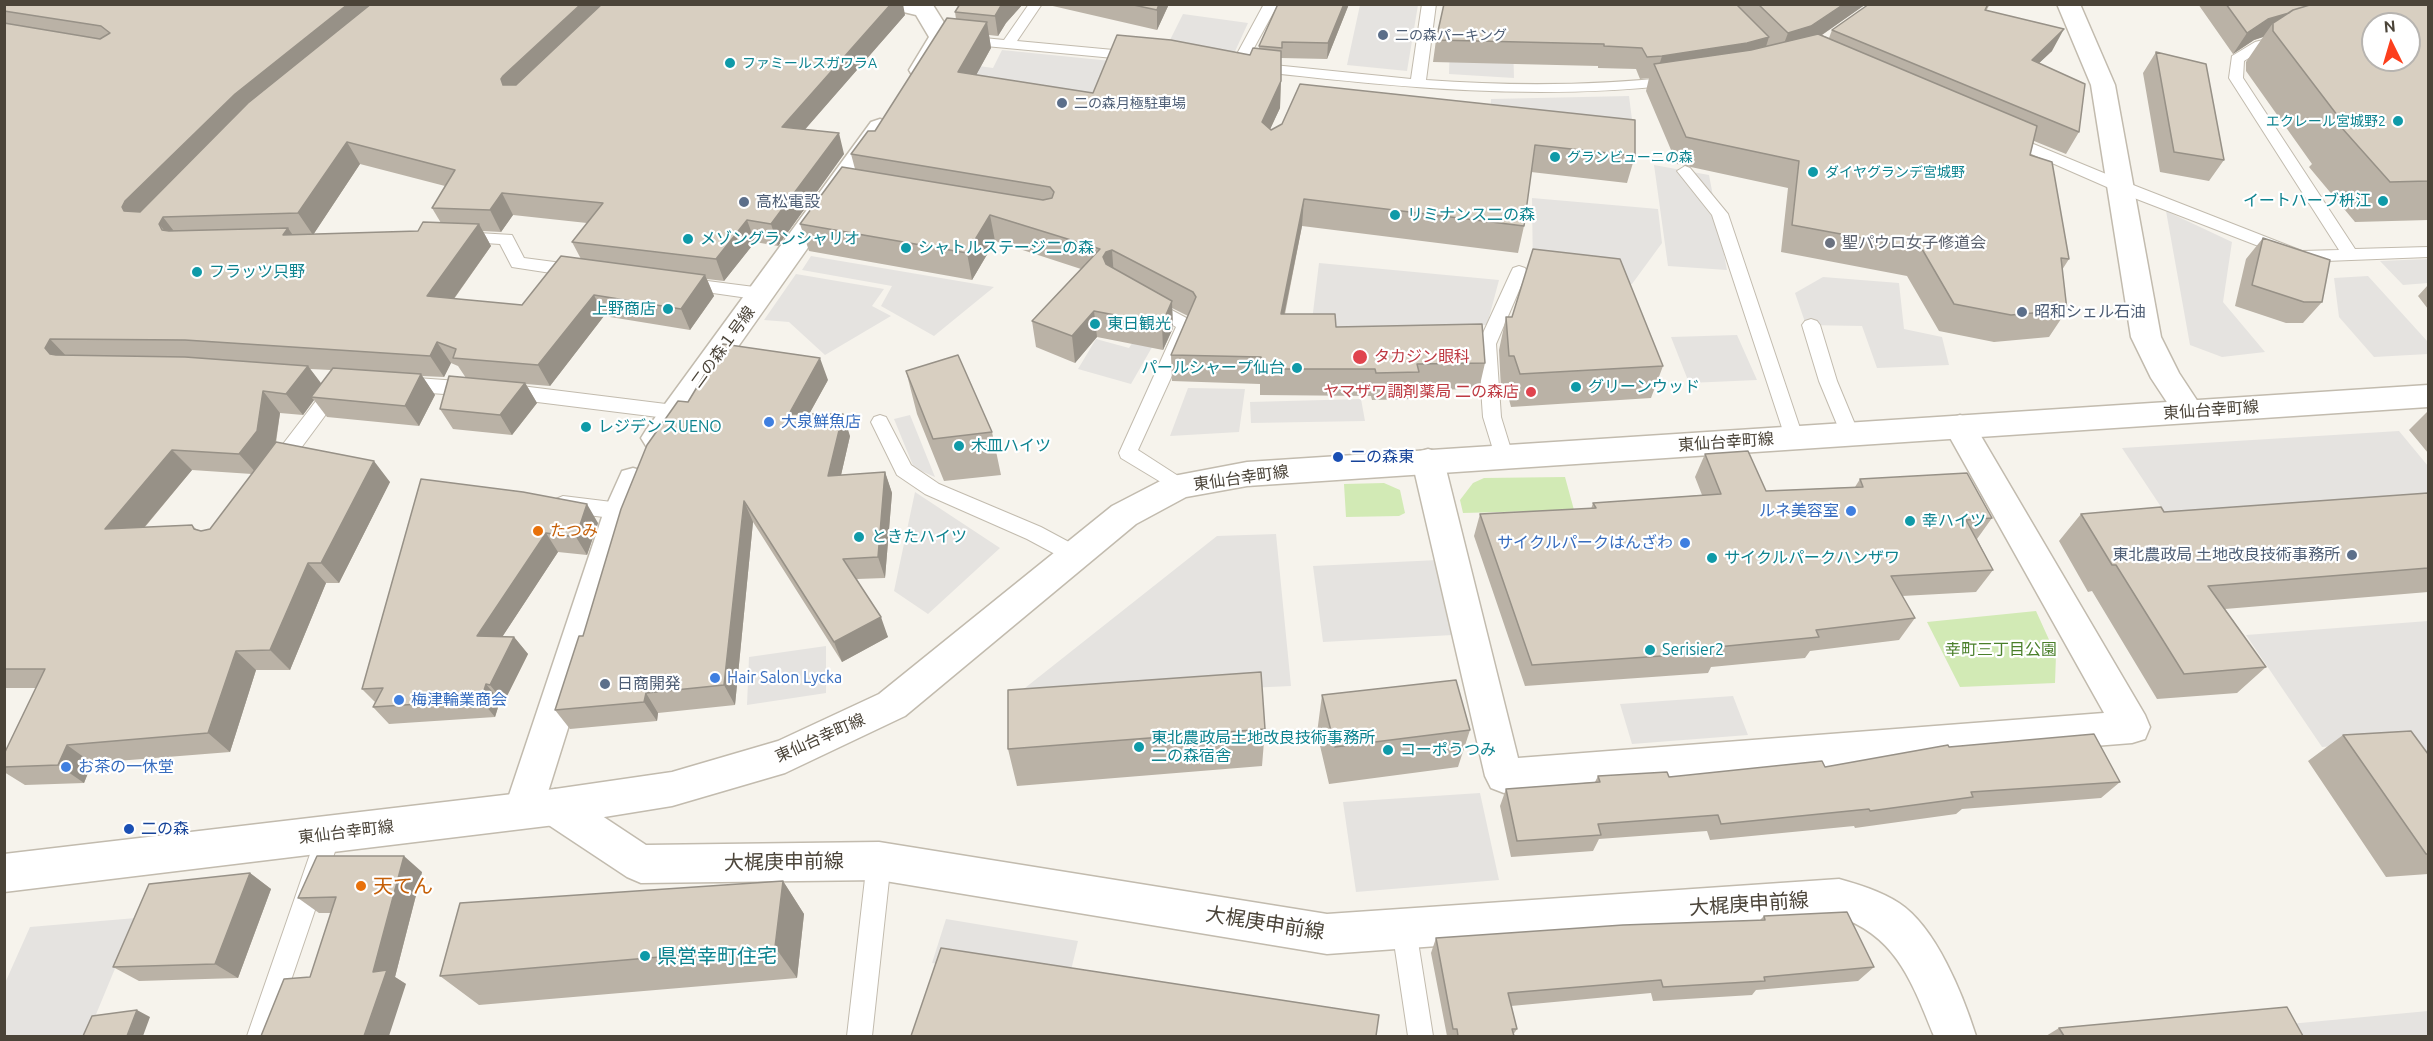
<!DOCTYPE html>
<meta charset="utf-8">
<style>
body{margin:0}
#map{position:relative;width:2433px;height:1041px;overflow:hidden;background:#f6f3ec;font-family:Ubuntu,sans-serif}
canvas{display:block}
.frame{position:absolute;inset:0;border:6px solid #4b4439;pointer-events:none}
.north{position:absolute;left:2361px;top:12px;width:60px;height:60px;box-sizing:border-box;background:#fff;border:2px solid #b7b4b0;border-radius:50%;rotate:355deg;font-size:16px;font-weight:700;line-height:24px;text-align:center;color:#4b4439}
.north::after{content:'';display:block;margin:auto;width:21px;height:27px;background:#fc3f1d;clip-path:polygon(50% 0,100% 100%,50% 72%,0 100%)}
</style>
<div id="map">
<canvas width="2433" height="1041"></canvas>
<div class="frame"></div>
<div class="north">N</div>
</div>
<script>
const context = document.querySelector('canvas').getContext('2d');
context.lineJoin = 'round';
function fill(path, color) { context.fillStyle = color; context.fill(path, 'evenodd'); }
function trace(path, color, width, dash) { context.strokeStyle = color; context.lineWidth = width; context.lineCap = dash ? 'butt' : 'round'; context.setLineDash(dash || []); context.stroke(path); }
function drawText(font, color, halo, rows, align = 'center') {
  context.font = font + ' Ubuntu,"Noto Sans JP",sans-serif'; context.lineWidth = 4.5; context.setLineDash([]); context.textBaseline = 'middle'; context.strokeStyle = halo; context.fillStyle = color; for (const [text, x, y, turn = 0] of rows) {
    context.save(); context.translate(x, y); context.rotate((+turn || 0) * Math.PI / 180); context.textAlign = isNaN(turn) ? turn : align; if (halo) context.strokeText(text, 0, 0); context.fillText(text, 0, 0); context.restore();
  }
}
fill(new Path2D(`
 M1565,477L1574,510L1463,513L1460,500L1473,483L1484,478Z
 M1384,483L1400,490L1405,513L1399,516L1346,517L1344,484Z
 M2036,611L2056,655L2055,683L1960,687L1927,622Z`), '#d2eab5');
fill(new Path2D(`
 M1360,5H1418L1407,71L1347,65Z
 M1183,14L1248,23L1232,58L1166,48Z
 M1450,38L1513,42L1514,78L1449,74Z
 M1002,50L1111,61V157L944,61L993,68Z
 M1629,96L1635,143L1490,129L1491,99Z
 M1654,165L1709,175L1727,270L1668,266Z
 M1532,198L1658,209L1662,243L1632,284L1533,276Z
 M2166,211L2232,242L2223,302L2265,352L2222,357L2190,345Z
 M811,256L994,287L934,336L881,306L892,286L802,270Z
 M2428,259V283L2403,285L2380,261Z
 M1319,263L1499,280L1487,325L1311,329Z
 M796,274L884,289L872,306L891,316L825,355L789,322L764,320Z
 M2368,276L2428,342V354L2374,357L2339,317L2334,278Z
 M1823,277L1899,283L1904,329L1942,337L1949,365L1877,368L1862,326L1806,325L1795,293Z
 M1145,323L1163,328L1131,384L1078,369L1096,339L1129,348Z
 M1737,335L1757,380L1689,383L1671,337Z
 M1188,388L1245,389L1239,432L1170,436Z
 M1361,399L1365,421L1251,423L1250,402Z
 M910,415L935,477L914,468L894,419Z
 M2399,431L2428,466V505L2171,522L2122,448Z
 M915,492L1000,548L928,614L894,591Z
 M1276,534L1291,686L1011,699L1217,536Z
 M1438,560L1453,635L1323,642L1313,566Z
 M2428,621V792L2388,742L2322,747L2246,635Z
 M826,646V693L747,705L749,657Z
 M1733,696L1748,735L1632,744L1620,704Z
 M1480,793L1499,880L1356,892L1343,802Z
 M136,918L87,1036H5V983L30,927Z
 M946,919L1078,941L1067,987L932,963Z
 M2428,1011V1036H2251L2247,1028Z`), '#e5e3e0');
const service = new Path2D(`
 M1029,4H1042L1017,41L1135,52L1142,56L1135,60L964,44L957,40L964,36L1004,40Z
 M1264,4H1278L1243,68H1233L1231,65Z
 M1422,4H1436L1426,80C1509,86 1590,86 1673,77L1680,81L1673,85C1530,101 1396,87 1254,71L1247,67L1254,63L1411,79Z
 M2279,36L2284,37L2286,40L2284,43L2265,48L2244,61L2243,78L2355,249L2428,247V257L2300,262L2116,191L2004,142L2001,139L2009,134L2014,136L2128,183L2302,251L2339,250L2229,78L2232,56L2255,42Z
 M1685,166L1690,168L1728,214L1803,437L1801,442L1794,444L1787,442L1785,437L1712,215L1677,171Z
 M461,232L512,235L524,258L577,265L583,267L585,271L583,275L577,277L512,267L500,244L455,241L453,237L455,233Z
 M1519,266L1525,268L1527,272L1496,344L1501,417L1513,456L1511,461L1504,463L1497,461L1495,456L1483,417L1478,344L1511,272L1513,268Z
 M684,278L762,288L768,290L770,294L768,298L762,300L678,288L676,284L678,280Z
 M1151,299L1192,321L1195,325L1138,450L1186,481L1189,486L1186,491L1179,493L1121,458L1119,453L1176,327L1145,309L1142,305L1145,301Z
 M1811,319L1817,321L1820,325L1837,381L1859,434L1857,439L1850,441L1843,439L1819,381L1802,325L1805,321Z
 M403,377L472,382L478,384L481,389L478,394L472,396L403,391L397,389L394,384L397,379Z
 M335,382L341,384L344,389L341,394L284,471L277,473L270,471L268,466L270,461L329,384Z
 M505,384L674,405L680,407L683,412L680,417L674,419L505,398L499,396L496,391L499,386Z
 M880,415L886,417L911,465L939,484L1041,527L1082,549L1085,555L1082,561L1075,563L1068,561L1027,539L925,494L897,475L871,422L874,417Z
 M563,496L620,503L627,506L630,511L627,516L620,519L563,512L556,509L553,504L556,499Z
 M329,823L337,826L341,834L272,1036H247L317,834L321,826Z
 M879,850L887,853L891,861L872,1036H847L867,861L871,853Z
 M1404,917L1413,921L1416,929L1433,1036H1408L1392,929L1395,921Z`);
const minor = new Path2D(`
 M888,4L933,5L953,37L930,75L921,77L912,75L909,70L929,37L916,15L891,9Z
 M2057,4H2080L2115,85L2161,337L2179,373L2204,411L2200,419L2189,422L2178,419L2151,378L2131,337L2091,85Z
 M880,119L889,122L893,127L668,446L657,450L646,446L641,438L646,430L871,122Z
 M1960,415L1971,419L2145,715L2150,727L2145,739L2132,743L1504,793L1491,788L1485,776L1412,461L1417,452L1428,449L1439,452L1444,461L1518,758L2104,713L1944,427L1949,419Z
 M633,468L644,471L649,480L636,511L548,792L555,789L569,794L646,845L879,842L1327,914L1839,879C1860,885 1880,891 1899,903C1936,927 1963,995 1976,1036H1934C1913,985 1897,936 1839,917L1327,954L879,880L641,883L627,877L541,820L540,816L537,823L523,828L509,823L504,810L604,511L622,471Z`);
const tertiary = new Path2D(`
 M2428,385V407L1247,486L1186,497L1136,524L905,716L785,773L672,806L555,825L4,892V854L555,789L672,772L778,741L879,694L1112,506L1168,477L1247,462Z`);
trace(service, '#c2bbae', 2);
trace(minor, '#c2bbae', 3);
trace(tertiary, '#c2bbae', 3);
fill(service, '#fff');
fill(minor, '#fff');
fill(tertiary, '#fff');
fill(new Path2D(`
 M4,4L905,15L805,129L844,154L778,246L755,242L724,281L707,279L714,296L690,330L604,316L550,386L526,384L537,403L512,435L453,429L440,409L466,378L458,366L451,363L444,377L422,376L435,395L419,426L327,417L314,400L303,415L280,413L276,443L390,482L339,583H326L290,670H256L230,752L92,763L84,783L25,785L4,772V754L36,688H4ZM360,164L445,186L432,208L441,223L418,231L313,235ZM513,215L587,223L572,242L581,259L522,305L454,299L491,246L483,231L501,232ZM310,369L331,370L321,384ZM192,470L252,474L210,529L201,531L196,529L192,525L145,527Z
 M1023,4L1006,23L998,36L989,35L991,48L976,75L1093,93L1250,55L1259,49V46L1278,4H1349L1327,59L1281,58L1280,108L1270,129L1271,130L1282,124L1300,84L1635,156L1627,183L1531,172L1524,226L1518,253L1302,226L1285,314L1485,363L1479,389L1416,390L1414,399L1372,400L1371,396L1260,395V384L1172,381L1171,355L1188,316L1172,308L1173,328L1163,350L1097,337L1075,363L1036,347L1032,321L1081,269L995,241L972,280L809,251L800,224L855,169L851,154L875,131L956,19L955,12Z
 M1044,4H1169L1157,30Z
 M1444,4H1866L1822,35L1829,38L1832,30L1869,4H1990L1986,11L2052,51L2039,63L2079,132L2066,154L2034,141L2030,155L2069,259L2062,270L2067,310L2049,337L1994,342L1939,331L1907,276L1781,252L1788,188L1677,164L1646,91L1649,78L1640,79L1636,69L1598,68V66L1433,62L1436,40Z
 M2198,4H2428V220L2355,222L2309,167L2312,164L2246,71V62L2263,37L2254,40L2233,54Z
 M2156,52L2224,160L2209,181L2160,172L2143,73Z
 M2263,238L2322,302L2303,323H2286L2235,306L2246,259Z
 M2428,285V309L2418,296Z
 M1506,317L1663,366L1651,398L1511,407L1506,388L1501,389L1499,350Z
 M906,371L992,432L1001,475L944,481L917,414Z
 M828,380L809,414L850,436L841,475L885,472L892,493L885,578L857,579L888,637L842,662L753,522L735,705L658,713L657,721L570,729L555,710L583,636Z
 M2428,411V453L2409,430Z
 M1705,454L1766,491L1855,487L1860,479L1992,518L1977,539L1993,570L1976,592L1902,596L1915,618L1899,640L1810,651L1805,658L1711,667L1708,673L1525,686L1474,536L1480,514L1591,509L1593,503L1702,495L1695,477Z
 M421,479L598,523L587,555L558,552L502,637H514L528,654L504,702L500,701L495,717L389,724L373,707L375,702L362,689Z
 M2428,493V592L2225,609L2266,667L2237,693L2157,699L2092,591L2088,592L2059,541L2081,514L2164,512Z
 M1322,695L1470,730L1458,767L1329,784L1317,733Z
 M1265,729L1262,766L1017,786L1008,749Z
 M2343,735L2428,754V874L2386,877L2308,761Z
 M1949,747L2120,782L2101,798L1962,809L1956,814L1855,828L1854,826L1710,840L1707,831L1599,839L1593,851L1511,857L1500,806L1506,789L1595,782L1598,776L1669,777L1825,767Z
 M422,872L395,977L406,984L310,977L331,913H319L298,898Z
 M250,873L271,889L238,978L139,981L113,967Z
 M783,881L804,914L797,978L479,1005L440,976Z
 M1764,916L1874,967L1858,981L1756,990L1752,995L1653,1001L1651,993L1511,1006L1517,1029L1513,1035L1514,1036H1447L1431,953L1436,938L1760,920Z
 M2059,1028L2303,1036H2046Z`), '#bab2a6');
fill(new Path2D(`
 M348,4H387L142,223L124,211L122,207L125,201L235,94Z
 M581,4H612L513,97L503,85L501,79L503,76Z
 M891,4H903L905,15L788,149L782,127Z
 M1002,4H1023L1006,23L998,36L995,16Z
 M1159,4H1169L1157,30V10Z
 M1344,4H1349L1327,59L1328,43Z
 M1844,4H1866L1803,48L1780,54L1788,33Z
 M2319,4L2273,23L2263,37L2254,40L2233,54L2247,33L2268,19Z
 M987,22L991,48L963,99L958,72Z
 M2064,29L2052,51L2020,81L2032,60Z
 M1769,37L1762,59L1657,72L1662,56Z
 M1281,81L1280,108L1261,149L1262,122Z
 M839,133L844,154L778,246L771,224Z
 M347,142L360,164L313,235L298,213Z
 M502,193L513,215L501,232L490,210Z
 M1304,199L1302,226L1279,340L1281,314Z
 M990,215L995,241L972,280L967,253Z
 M163,217L180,239V251L159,224Z
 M747,220L755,242L724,281L716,259Z
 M479,224L491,246L440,318L427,296Z
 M288,228L303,250L283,235Z
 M1112,250L1114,277L1105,284L1103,257L1106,252Z
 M705,275L714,296L690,330L681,309Z
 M594,295L604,316L550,386L538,365Z
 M1172,301L1173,328L1163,350L1162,324Z
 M1094,311L1097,337L1075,363L1072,336Z
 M50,339L71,361L50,354L45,348Z
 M437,342L451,363L444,377L430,356Z
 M820,358L828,380L797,436L789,414Z
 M308,366L324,387L311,397L314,400L303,415L286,394Z
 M421,374L435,395L419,426L405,406Z
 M525,383L537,403L512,435L500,415Z
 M263,391L280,413L274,452L258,475L239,454Z
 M843,414L850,436L836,497L828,476Z
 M172,450L192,470L126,549L105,529Z
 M374,461L390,482L339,583L321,563Z
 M885,472L892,493L885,578L878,557Z
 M744,501L753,522L735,705L724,685Z
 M587,504L598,523L587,555L576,537Z
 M546,533L558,552L491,654L477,636Z
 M308,563L326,583L290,670L270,650Z
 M881,617L888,637L842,662L834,642Z
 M514,637L528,654L504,702L490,685Z
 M236,651L256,670L230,752L208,733Z
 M486,684L500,701L495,717L481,700Z
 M646,693L658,713L657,721L644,702Z
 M67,745L92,763L84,783L58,765Z
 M404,856L422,872L395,977L406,984L389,1036H364L373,972Z
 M250,873L271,889L238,978L215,964Z
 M783,881L804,914L797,978L775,947Z
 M137,1010L150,1017L143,1036H127Z`), '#979187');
const building = new Path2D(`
 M4,4H348L235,94L125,201L122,207L124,211L140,212L248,103L371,4H581L503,76L501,79L503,85H516L602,4H891L782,127L839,133L771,224L747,220L716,259L572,242L603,203L502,193L490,210L432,208L455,170L347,142L298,213L163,217L159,224L162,230L169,231L288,228L283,235L418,231L423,222L479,224L427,296L522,305L561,256L705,275L681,309L594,295L538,365L453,358L456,349L437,342L430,356L185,340L50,339L45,348L50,354L56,355L185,357L308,366L286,394L263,391L257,431L239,454L172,450L105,529L192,525L194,529L201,531L210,529L276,442L374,461L321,563H308L270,650L236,651L208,733L67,745L58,765L4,767V754L45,669H4V23L100,39L110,33L101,26L4,11Z
 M960,4H1002L995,16L955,12Z
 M1129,4H1159L1157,10Z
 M1278,4H1344L1328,43L1282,42V48L1259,46Z
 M1444,4H1736L1769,37L1747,43L1662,56L1647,57L1642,48L1604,46V44L1436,40Z
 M1758,4H1844L1811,26L1788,33Z
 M1869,4H1988L1985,10L2064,29L2032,60L2085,84L2079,132L1832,30Z
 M2226,4H2313L2293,10L2289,13L2268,19L2247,33Z
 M2313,4H2428V181L2390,182L2341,127L2347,128L2273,31V23L2293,10ZM2373,24H2409V60H2373Z
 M947,18L987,22L958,72L1093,93L1117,35L1171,40L1250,55L1253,48L1281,51V81L1262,122L1271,130L1282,124L1300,84L1635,120V156L1535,145L1524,226L1304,199L1281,314H1335L1336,327L1482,324L1485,363L1417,364L1419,372L1376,373L1375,369H1261V357L1171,355L1196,297L1193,292L1112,250L1106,252L1103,257L1106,264L1172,301L1162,324L1094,311L1072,336L1032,321L1100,249L990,215L967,253L800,224L842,167L1043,200L1052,198L1054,192L1050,187L851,154L868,131H875Z
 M1818,34L2037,126L2030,155L2052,162L2069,259L2061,258L2067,310L2011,315L1954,304L1922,249L1792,225L1799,161L1686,137L1654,64L1751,50Z
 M2156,52L2206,64L2224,160L2174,152Z
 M2263,238L2330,260L2322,302H2304L2252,285Z
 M1533,249L1620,259L1663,366L1520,374L1514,356H1509L1506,317H1512Z
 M723,344L820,358L789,414H843L828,476L885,472L878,557L843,559L881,617L834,642L744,501L724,685L646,693L644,702L555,710L579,636H583L621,509L647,445L678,401L688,402Z
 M958,355L992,432L933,439L906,371Z
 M333,368L421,374L405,406L311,397Z
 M449,376L525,383L500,415L440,409Z
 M1748,451L1766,491L1863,487L1860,479L1967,473L1992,518L1966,520L1993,570L1891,576L1915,618L1816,630L1819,637L1717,647L1719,652L1532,665L1480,514L1596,508L1593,503L1721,494L1705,454Z
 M421,479L523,492L587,504L576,537L546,533L477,636L514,637L490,685L486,684L481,700L373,707L383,688L362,689Z
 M2428,493V568L2208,586L2266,667L2184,674L2116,565H2112L2081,514L2161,507L2164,512Z
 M1261,672L1265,729L1008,749V690Z
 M1456,680L1470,730L1335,747L1322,695Z
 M2411,731L2428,754V854H2426L2343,735Z
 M2094,734L2120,782L1971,792L1973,797L1870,811L1869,809L1721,824L1718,815L1598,824L1601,835L1517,841L1506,789L1600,782L1598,776L1667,772L1669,777L1822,761L1825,767L1948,745L1949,747Z
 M317,856H404L373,972L387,970L364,1036H261L284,979L310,977L336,897L298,898Z
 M250,873L215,964L113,967L149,884Z
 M783,881L775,947L440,976L460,903Z
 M1847,912L1874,967L1764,977L1765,981L1663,987L1661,980L1508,993L1517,1029H1512L1514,1036H1458L1457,1029H1453L1436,938L1623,925L1765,920L1764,916Z
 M941,948L1379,1015L1376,1036H911Z
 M2287,1007L2303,1036H2064L2059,1028Z
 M137,1010L127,1036H83L92,1016Z`);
fill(building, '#d8cfc1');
trace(building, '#979187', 1.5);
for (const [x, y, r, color] of [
 [1383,35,6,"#5c6f8a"],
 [730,63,6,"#0f9aa8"],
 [1062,103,6,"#5c6f8a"],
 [2398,121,6,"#0f9aa8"],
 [1555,157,6,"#0f9aa8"],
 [1813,172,6,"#0f9aa8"],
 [2383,201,6,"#0f9aa8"],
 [744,202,6,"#5c6f8a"],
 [1395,215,6,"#0f9aa8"],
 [688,239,6,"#0f9aa8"],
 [1830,243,6,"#6b7280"],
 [906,248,6,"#0f9aa8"],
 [197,272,6,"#0f9aa8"],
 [668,309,6,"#0f9aa8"],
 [2022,312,6,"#5c6f8a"],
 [1095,324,6,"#0f9aa8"],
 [1360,357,8,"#e0444e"],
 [1297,368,6,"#0f9aa8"],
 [1576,387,6,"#0f9aa8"],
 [1531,392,6,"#e0444e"],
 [769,422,6,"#3f7fe0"],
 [586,427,6,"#0f9aa8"],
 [959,446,6,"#0f9aa8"],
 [1338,457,6,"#1a4fb4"],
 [1851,511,6,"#3f7fe0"],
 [1910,521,6,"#0f9aa8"],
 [538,531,6,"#e8710a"],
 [859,537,6,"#0f9aa8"],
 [1685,543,6,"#3f7fe0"],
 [2352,555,6,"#5c6f8a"],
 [1712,558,6,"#0f9aa8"],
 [1650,650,6,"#0f9aa8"],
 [715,678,6,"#3f7fe0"],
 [605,684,6,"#5c6f8a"],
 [399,700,6,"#3f7fe0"],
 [1139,747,6,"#0f9aa8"],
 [1388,750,6,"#0f9aa8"],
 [66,767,6,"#3f7fe0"],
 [129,829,6,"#1a4fb4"],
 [361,886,6,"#e8710a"],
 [645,956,6,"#0f9aa8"]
]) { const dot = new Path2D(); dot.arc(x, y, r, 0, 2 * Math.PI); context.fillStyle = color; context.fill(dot); trace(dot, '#fff', 2); }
drawText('14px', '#4e5e75', '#fff', [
 ["二の森パーキング",1395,35],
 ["二の森月極駐車場",1074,103]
], 'left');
drawText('14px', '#0d838f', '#fff', [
 ["ファミールスガワラA",742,63],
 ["エクレール宮城野2",2386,121,"right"],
 ["グランビューニの森",1567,157],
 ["ダイヤグランデ宮城野",1825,172]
], 'left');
drawText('16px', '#0d838f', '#fff', [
 ["イートハーブ枡江",2371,201,"right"],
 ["リミナンス二の森",1407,215],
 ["メゾングランシャリオ",700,239],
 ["シャトルステージ二の森",918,248],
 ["フラッツ只野",209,272],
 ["上野商店",656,309,"right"],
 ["東日観光",1107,324],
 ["パールシャープ仙台",1285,368,"right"],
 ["グリーンウッド",1588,387],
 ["レジデンスUENO",598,427],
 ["木皿ハイツ",971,446],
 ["幸ハイツ",1922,521],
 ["ときたハイツ",871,537],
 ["サイクルパークハンザワ",1724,558],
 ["Serisier2",1662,650],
 ["東北農政局土地改良技術事務所",1151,738],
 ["二の森宿舎",1151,756],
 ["コーポうつみ",1400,750]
], 'left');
drawText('16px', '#4e5e75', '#fff', [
 ["高松電設",756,202],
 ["昭和シェル石油",2034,312],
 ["東北農政局 土地改良技術事務所",2340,555,"right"],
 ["日商開発",617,684]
], 'left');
drawText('16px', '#5b616d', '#fff', [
 ["聖パウロ女子修道会",1842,243]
], 'left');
drawText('16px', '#4b4439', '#fff', [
 ["二の森１号線",723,347,-54],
 ["東仙台幸町線",2211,410,-4],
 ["東仙台幸町線",1726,442,-4],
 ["東仙台幸町線",1241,478,-8],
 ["東仙台幸町線",820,738,-24],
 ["東仙台幸町線",346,832,-7]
]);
drawText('16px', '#be3a42', '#fff', [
 ["タカジン眼科",1374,357],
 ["ヤマザワ調剤薬局 二の森店",1519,392,"right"]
], 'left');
drawText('16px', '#366cbe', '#fff', [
 ["大泉鮮魚店",781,422],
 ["ルネ美容室",1839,511,"right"],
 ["サイクルパークはんざわ",1673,543,"right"],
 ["Hair Salon Lycka",727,678],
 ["梅津輪業商会",411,700],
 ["お茶の一休堂",78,767]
], 'left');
drawText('16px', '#164399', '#fff', [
 ["二の森東",1350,457],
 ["二の森",141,829]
], 'left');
drawText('16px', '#c56008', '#fff', [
 ["たつみ",550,531]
], 'left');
drawText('16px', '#4a7f2a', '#fff', [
 ["幸町三丁目公園",2001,650]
]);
drawText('20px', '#4b4439', '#fff', [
 ["大梶庚申前線",784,862,-1],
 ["大梶庚申前線",1749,904,-4],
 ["大梶庚申前線",1265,923,9]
]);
drawText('20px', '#c56008', '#fff', [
 ["天てん",373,886]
], 'left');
drawText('20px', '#0d838f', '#fff', [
 ["県営幸町住宅",657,956]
], 'left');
</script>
